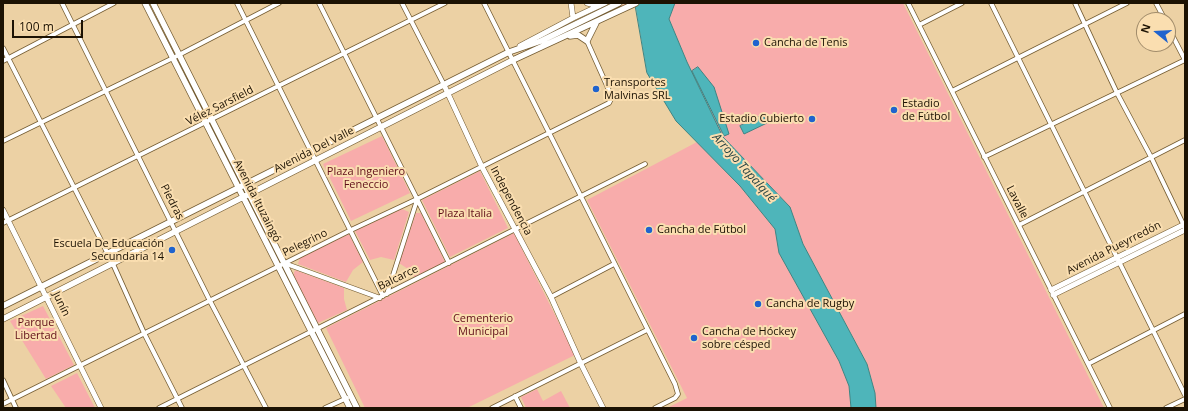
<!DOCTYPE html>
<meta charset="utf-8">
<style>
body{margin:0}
#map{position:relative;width:1188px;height:411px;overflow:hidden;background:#ecd1a4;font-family:"Open Sans",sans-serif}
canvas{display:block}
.frame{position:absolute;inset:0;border:4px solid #1c1203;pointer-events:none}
.north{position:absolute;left:1136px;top:12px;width:40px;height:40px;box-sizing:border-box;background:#fadeb0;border:1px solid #a18c6b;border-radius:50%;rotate:288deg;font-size:11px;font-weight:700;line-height:16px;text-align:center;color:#1c1203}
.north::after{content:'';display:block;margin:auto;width:14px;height:18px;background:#1f63ce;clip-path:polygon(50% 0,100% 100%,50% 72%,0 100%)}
.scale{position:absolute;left:12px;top:20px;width:71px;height:18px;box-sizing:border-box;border:2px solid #1c1203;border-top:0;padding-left:5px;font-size:12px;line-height:14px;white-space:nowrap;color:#1c1203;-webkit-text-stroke:3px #fadeb0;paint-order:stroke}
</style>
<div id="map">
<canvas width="1188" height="411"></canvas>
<div class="frame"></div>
<div class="north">N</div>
<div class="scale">100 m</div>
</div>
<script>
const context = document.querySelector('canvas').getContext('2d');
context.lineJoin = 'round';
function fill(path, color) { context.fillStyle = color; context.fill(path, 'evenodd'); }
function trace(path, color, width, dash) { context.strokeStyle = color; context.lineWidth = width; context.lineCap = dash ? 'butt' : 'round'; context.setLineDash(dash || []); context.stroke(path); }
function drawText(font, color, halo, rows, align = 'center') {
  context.font = font + ' "Open Sans",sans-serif'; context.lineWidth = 4; context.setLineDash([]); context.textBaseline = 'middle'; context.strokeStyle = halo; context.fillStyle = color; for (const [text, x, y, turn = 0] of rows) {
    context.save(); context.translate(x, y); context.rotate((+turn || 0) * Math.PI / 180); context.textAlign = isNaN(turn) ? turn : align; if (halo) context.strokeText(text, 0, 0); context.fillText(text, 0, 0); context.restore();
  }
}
fill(new Path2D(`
 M627,3V4L515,57L514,56Z
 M675,3H903L1104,408H876L875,393L867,363L803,244L790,207L723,137L687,62L669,19Z
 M382,136L410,193L351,221L323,164Z
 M697,142L740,186L775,229L779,253L839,361L849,386L851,408H667L687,398L587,200Z
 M480,171L508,228L450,257L422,200Z
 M402,209L409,212L394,260L381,257L370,260L355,231Z
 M416,213H421L445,262L414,277L408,269L399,263Z
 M514,233L575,355L467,408H365L326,328Z
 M349,234L363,262L353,270L346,282L298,264L300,258Z
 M295,270L344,288V299L347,310L318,323L293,276Z
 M43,306L74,365L46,379L10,321Z
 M77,373L95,408H66L51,386Z
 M537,389L543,401L561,391L570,408H526L521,397Z`), '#f8acab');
const water = new Path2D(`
 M635,3H675L669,19L687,62L723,137L790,207L803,244L867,364L875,393L876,408H851L849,386L839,361L779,253L775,229L740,186L676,121L647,73Z
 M698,67L714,87L729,134L724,136L692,71Z
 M763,115L767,123L744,134L740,126Z`);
fill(water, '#4eb5ba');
trace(water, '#3f8483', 1);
const minor = new Path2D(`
 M62,3L210,301L266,408
 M237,3L383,296
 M319,3L449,263
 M402,3L444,85
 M484,3L675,384L678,394L675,398L655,408
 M908,3L1110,408
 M991,3L1185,395
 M1075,3L1117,93L1151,157L1185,228
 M1156,3L1165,20
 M919,25L962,3
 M1168,27L1185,60
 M3,48L113,264L144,333L182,408
 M3,61L114,3
 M952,91L1127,3
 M3,141L173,58L279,3
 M984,157L1185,60
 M3,223L445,3
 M1019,225L1185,140
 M284,263L380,298
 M387,294L417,200
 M551,297L614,264
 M1088,364L1185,314
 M3,380L16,408
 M515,396L521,408
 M3,404L351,230L417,199L609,103L612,97L587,41
 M159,408L645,164
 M325,408L347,398
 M492,408L647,330
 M1166,408L1185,399`);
const tertiary = new Path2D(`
 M571,3L573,18
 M587,3L599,6
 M520,46L573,18L605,3
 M444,85L482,167L551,297L581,364L603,408
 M3,210L101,408
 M1051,290L1185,224
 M1053,295L1185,230`);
const secondary = new Path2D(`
 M145,3L350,408
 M153,3L357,408
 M570,36L578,35L587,41L596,23
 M3,306L509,52L541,41L619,3
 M3,319L513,60L636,3`);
trace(minor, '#745c32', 5.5);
trace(tertiary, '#745c32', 6);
trace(secondary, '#745c32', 7);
trace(minor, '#fff', 4);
trace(tertiary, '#fff', 5);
trace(secondary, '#fff', 5.5);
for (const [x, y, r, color] of [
 [756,43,4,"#1f63ce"],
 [596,89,4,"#1f63ce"],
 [894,110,4,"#1f63ce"],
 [812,119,4,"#1f63ce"],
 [649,230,4,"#1f63ce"],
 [172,250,4,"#1f63ce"],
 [758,304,4,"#1f63ce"],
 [694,338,4,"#1f63ce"]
]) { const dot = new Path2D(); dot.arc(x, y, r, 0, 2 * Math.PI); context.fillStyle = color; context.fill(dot); trace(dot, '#fadeb0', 1.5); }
drawText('11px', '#1c1203', '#fadeb0', [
 ["Cancha de Tenis",764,43],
 ["Transportes",604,83],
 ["Malvinas SRL",604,96],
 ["Estadio",902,104],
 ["de Fútbol",902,117],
 ["Estadio Cubierto",804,119,"right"],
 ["Cancha de Fútbol",657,230],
 ["Escuela De Educación",164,244,"right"],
 ["Secundaria 14",164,257,"right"],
 ["Cancha de Rugby",766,304],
 ["Cancha de Hóckey",702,332],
 ["sobre césped",702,345]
], 'left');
drawText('11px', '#1c1203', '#fadeb0', [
 ["Vélez Sarsfield",220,106,-27],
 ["Avenida Del Valle",314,150,-27],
 ["Avenida Ituzaingó",257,201,63],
 ["Independencia",511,201,62],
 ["Piedras",172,202,63],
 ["Lavalle",1017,202,63],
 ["Pelegrino",305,243,-26],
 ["Avenida Pueyrredón",1114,248,-27],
 ["Balcarce",398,278,-26],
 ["Junín",61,304,64]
]);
drawText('11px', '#600e19', '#fadeb0', [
 ["Plaza Ingeniero",366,172],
 ["Feneccio",366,185],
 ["Plaza Italia",465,214],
 ["Cementerio",483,319],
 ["Municipal",483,332],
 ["Parque",36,323],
 ["Libertad",36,336]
]);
drawText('italic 12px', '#1d3d3f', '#fadeb0', [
 ["Arroyo Tapalqué",744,168,48]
]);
</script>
